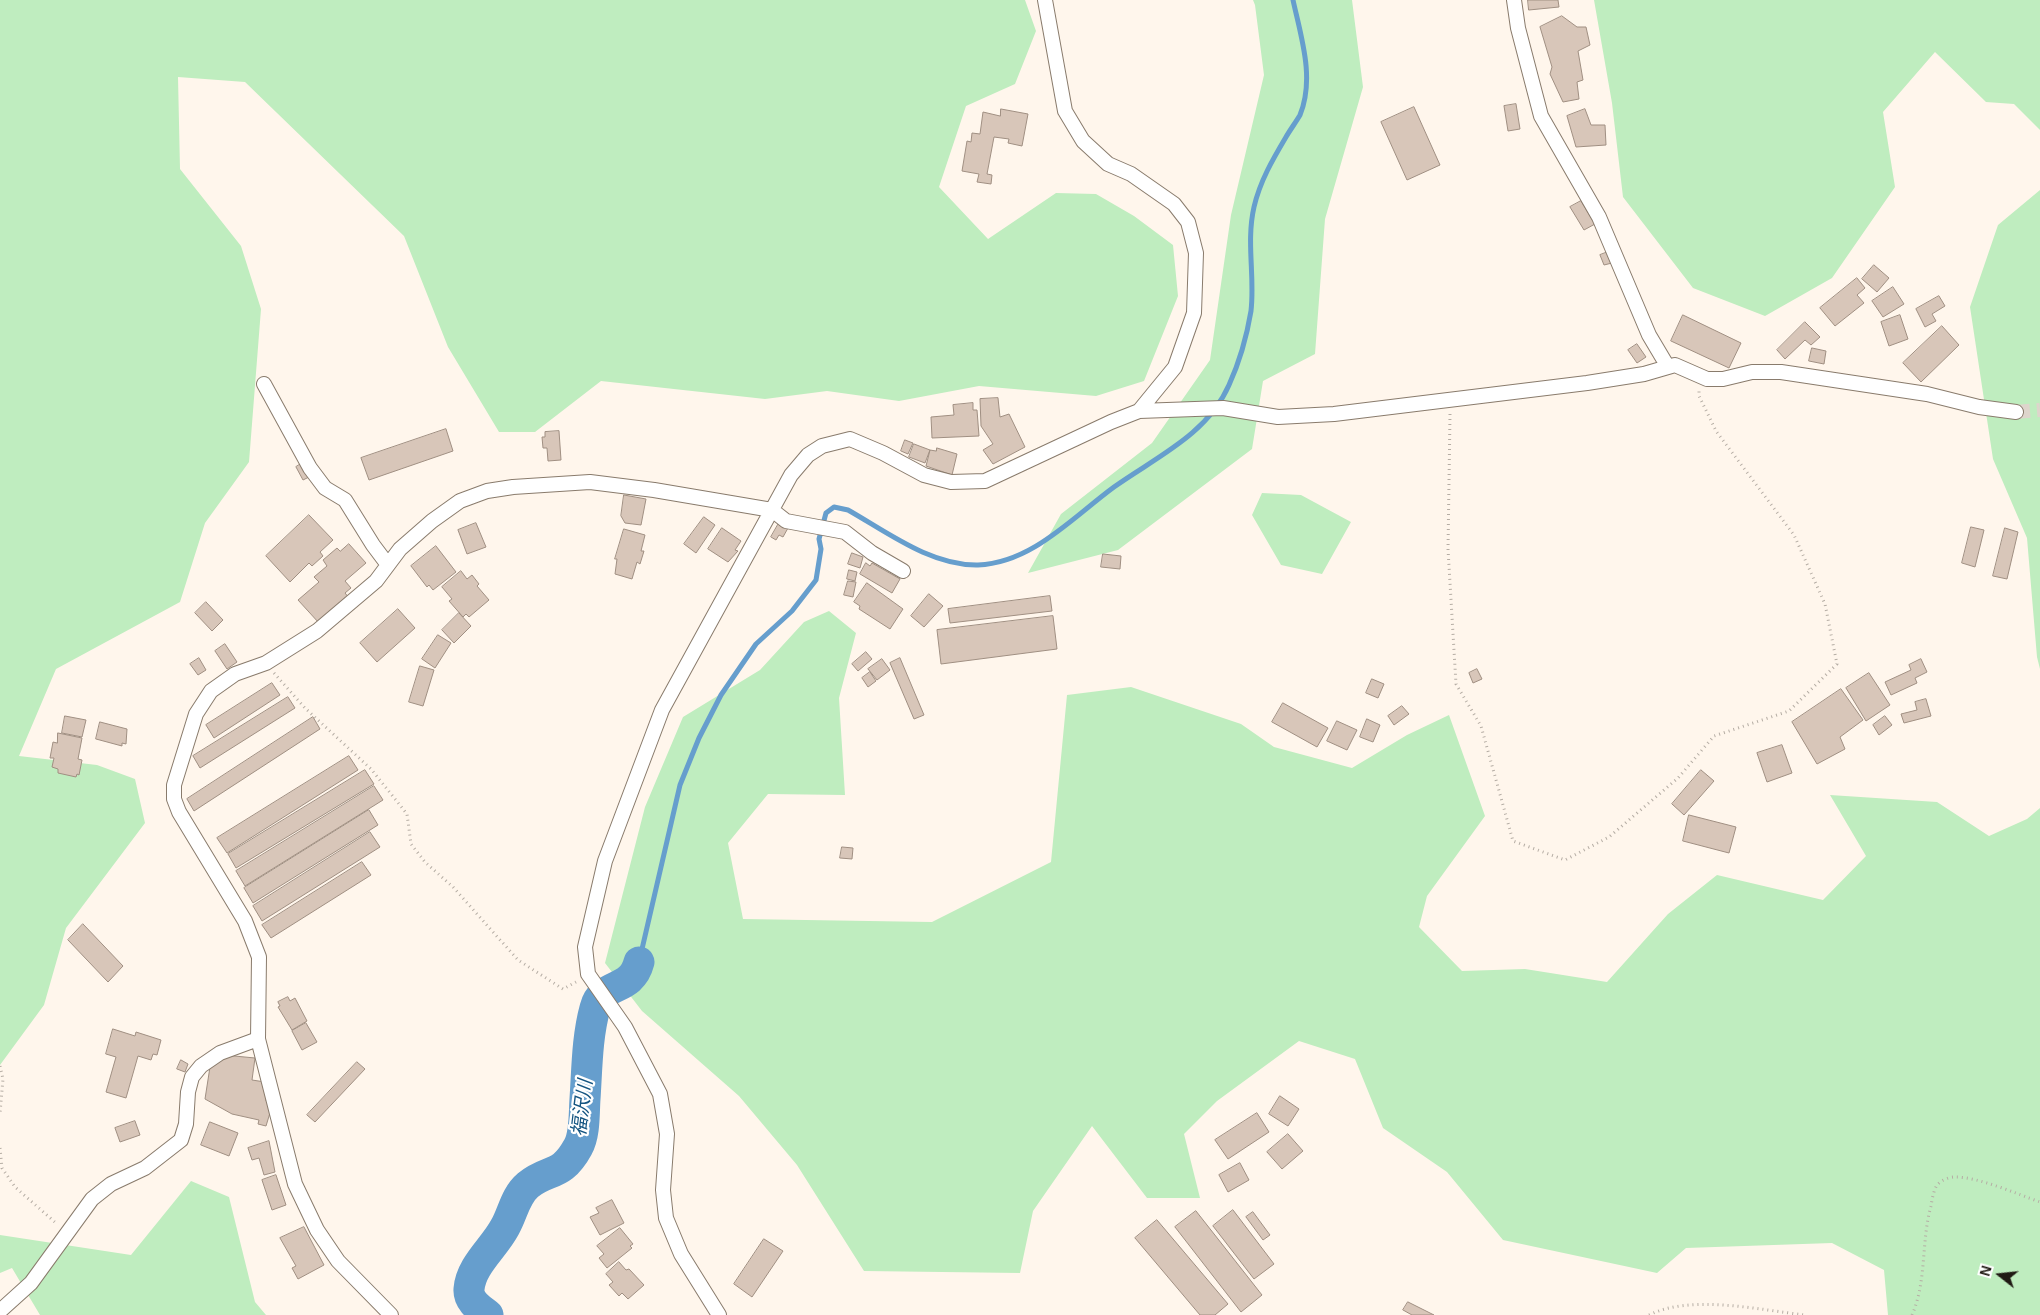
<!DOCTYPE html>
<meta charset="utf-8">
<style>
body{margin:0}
#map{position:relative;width:2040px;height:1315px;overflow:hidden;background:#fff6ec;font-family:Arial,sans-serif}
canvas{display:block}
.north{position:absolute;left:1975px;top:1250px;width:50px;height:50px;-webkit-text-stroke:4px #fff;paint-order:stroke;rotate:286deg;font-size:14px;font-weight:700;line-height:20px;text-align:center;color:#201a14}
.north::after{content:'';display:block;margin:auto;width:18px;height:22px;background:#201a14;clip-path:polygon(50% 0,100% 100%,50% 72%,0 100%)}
</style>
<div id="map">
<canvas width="2040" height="1315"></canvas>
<div class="north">N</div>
</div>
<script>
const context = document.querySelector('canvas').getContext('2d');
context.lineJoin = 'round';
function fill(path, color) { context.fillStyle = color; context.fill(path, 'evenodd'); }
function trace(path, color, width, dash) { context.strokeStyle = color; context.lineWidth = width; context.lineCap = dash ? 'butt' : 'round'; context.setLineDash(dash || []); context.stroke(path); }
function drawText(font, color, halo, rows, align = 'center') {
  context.font = font + ' Arial,"Noto Sans JP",sans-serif'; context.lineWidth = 4.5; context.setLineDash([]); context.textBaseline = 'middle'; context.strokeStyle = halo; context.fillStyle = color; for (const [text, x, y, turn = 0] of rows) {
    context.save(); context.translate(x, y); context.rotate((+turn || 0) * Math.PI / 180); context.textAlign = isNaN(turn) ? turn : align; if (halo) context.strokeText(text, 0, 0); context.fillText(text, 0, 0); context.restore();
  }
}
fill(new Path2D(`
 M0,0H1025L1036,31L1015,84L966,106L939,187L988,239L1056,193L1096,194L1134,216L1173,245L1178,296L1144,381L1096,396L979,386L899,401L827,391L765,399L601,381L535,432H499L448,347L404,236L245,82L178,77L180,169L241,246L261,309L249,462L205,523L180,602L56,669L19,756L97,765L135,779L145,823L66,928L44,1005L0,1065Z
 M1253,0H1352L1363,87L1325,219L1315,354L1263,381L1252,449L1118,550L1028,573L1061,514L1152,443L1210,360L1231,215L1264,75L1255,5Z
 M1594,0H2040V130L2014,104L1986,102L1935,52L1883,112L1895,187L1832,278L1765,316L1693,288L1623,197L1612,103Z
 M2040,190V669L2037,657L2027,538L1993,459L1970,307L1998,225Z
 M1262,493L1301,495L1351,522L1322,574L1281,565L1252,515Z
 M829,611L856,633L839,698L845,795L768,794L728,843L743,919L932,922L1051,862L1067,695L1131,687L1241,724L1274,747L1352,768L1407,735L1449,715L1485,816L1427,896L1419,927L1462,971L1525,969L1607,982L1668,914L1717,875L1823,900L1866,856L1830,795L1937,802L1989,836L2027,819L2040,808V1315H1888L1884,1270L1832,1243L1686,1248L1657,1273L1503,1240L1447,1172L1383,1128L1355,1059L1299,1041L1217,1101L1184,1134L1200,1198H1147L1092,1126L1033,1211L1020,1273L864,1271L797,1165L739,1096L642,1011L605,963L645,807L683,717L760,670L804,622Z
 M191,1181L229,1197L255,1302L266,1315H40L12,1268L0,1273V1235L131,1255Z`), '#bfedbf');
trace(new Path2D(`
 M639,962L680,785L699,738L721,695L756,644L792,611L816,580L821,549L819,539L826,513L834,507L848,510C887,532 931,566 978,565C1032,563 1073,517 1114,487C1156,457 1207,435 1229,385C1239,363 1247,335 1251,311C1255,276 1246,242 1254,207C1260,181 1273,159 1286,137C1290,130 1296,122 1300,115C1315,78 1301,37 1293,0`), '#669ecd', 5);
trace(new Path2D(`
 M488,1315C479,1308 468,1301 469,1289C471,1265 494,1248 505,1227C513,1213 515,1196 528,1185C549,1168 561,1178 578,1147C585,1135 584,1113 585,1099C587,1069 587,1037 595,1008C602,981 631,993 639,962`), '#669ecd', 31);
const building = new Path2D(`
 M1528,0H1558L1559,7L1529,10Z
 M1562,16L1577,27H1586L1590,45L1578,51L1583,80L1577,82L1579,99L1563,102L1550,74L1552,67L1540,27Z
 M1516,104L1520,129L1508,131L1504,106Z
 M1414,107L1440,165L1407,180L1381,122Z
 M1001,109L1028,114L1022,146L1008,143L1009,139L994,137L987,174L992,175L991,184L977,182L979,174L962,171L967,141L971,142L972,133L980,134L983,112L1000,116Z
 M1585,109L1591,125H1605L1606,145L1576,147L1567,116Z
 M1581,201L1595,224L1584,230L1570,207Z
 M1608,252L1612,263L1604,265L1600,255Z
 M1874,265L1889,278L1877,292L1862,279Z
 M1857,278L1865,288L1857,295L1864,303L1835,326L1820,308Z
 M1893,287L1904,304L1883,317L1872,301Z
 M1939,296L1945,306L1932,314L1936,321L1925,327L1916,309Z
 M1683,315L1741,343L1729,368L1671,341Z
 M1900,315L1908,339L1889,346L1881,322Z
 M1805,322L1820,337L1811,345L1805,340L1785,359L1777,350Z
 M1942,326L1959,345L1921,382L1903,363Z
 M1637,344L1646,357L1637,363L1628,350Z
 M1812,348L1826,351L1824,364L1809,361Z
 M998,398L1000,417L1009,414L1025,447L993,464L983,450L993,444L981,426L980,399Z
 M973,403V410H977L979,436L932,438L931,417L954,415L953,405Z
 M446,429L453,451L369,480L361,458Z
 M559,431L561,460L548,461L547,448H543L542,437H545V432Z
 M905,440L913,443L908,454L901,451Z
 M914,444L930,450L925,463L909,457Z
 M937,448L957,454L952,475L926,466L930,450L936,451Z
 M304,462L311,476L303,480L296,467Z
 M624,495L646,499L641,525L625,523L621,516Z
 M309,515L333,540L320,552L323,556L312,566L309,563L290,582L266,556Z
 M704,517L715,525L696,553L684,544Z
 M476,523L486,547L467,554L458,530Z
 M779,523L788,528L783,537L779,535L776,540L771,537Z
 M1971,527L1984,530L1975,567L1962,563Z
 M722,528L741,541L735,550L738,551L728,562L708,549Z
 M2005,528L2018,532L2007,579L1993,576Z
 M624,529L645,535L641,551H644L640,564L637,562L632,579L615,574L617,559H615Z
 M349,544L366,563L345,581L351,588L345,593L350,599L319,623L298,600L319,582L314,577L327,566L323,560L337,548L340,551Z
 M436,546L456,572L433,590L429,585L427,587L411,566Z
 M852,553L863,557L860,568L848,564Z
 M1103,554L1121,556L1120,569L1101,567Z
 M866,563L870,566L872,563L900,579L892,593L860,574Z
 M849,570L857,572L855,581L847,579Z
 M461,571L467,579L472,575L479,584L477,586L489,600L469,617L466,614L463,617L449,601L452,599L442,587Z
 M848,581L856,582L853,597L844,595Z
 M867,583L903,609L890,629L859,609L860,606L854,602Z
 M929,594L943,606L924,627L911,616Z
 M1050,596L1052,611L950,623L948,609Z
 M206,602L223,620L212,631L195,613Z
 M398,609L415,628L377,662L360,643Z
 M459,613L471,626L454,643L442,630Z
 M1053,616L1057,649L941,664L937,630Z
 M438,635L451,643L435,668L422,659Z
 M225,644L237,662L227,669L215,651Z
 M866,652L872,659L858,671L852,664Z
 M199,658L206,670L198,675L190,664Z
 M900,658L924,715L914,719L890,663Z
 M882,659L890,670L877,680L868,669Z
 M1921,659L1927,672L1915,678L1917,683L1891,695L1885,682L1911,670L1909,665Z
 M420,666L434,670L423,706L409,702Z
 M1477,669L1482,679L1473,683L1469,673Z
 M870,672L876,681L868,687L862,678Z
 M1869,673L1890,705L1866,721L1846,688Z
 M1372,679L1384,684L1378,698L1366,693Z
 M272,683L280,695L214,738L206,725Z
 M1841,689L1863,720L1840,737L1845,749L1817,764L1792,722Z
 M288,697L295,708L200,768L193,756Z
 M1926,699L1931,716L1904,723L1901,714L1917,710L1915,702Z
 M1283,703L1328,728L1317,747L1272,722Z
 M1402,706L1409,714L1394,725L1388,716Z
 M65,716L86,720L82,737L62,733Z
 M1885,716L1892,725L1879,735L1873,725Z
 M313,717L320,729L194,811L187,799Z
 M1367,719L1380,725L1373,742L1360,737Z
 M1337,721L1357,730L1347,750L1327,741Z
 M100,722L127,729L126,744L122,743V746L96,739Z
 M58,733L82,738L78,759L82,760L79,775L77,774L76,777L58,773V769L52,767L54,758H50L53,742L57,743Z
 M1782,745L1792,773L1767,782L1757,753Z
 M349,756L358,770L227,853L217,838Z
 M365,770L374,784L236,868L228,854Z
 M1701,770L1714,781L1684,815L1672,804Z
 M374,786L383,800L245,886L236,871Z
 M369,810L378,825L253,903L244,888Z
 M1689,815L1736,827L1729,853L1683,841Z
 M370,832L380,847L262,921L253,906Z
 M842,847L853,848L852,859L840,858Z
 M362,862L371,875L271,938L262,925Z
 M83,924L123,966L108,982L68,940Z
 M288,997L290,1001L295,998L307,1021L292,1030L278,1007L280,1006L278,1002Z
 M306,1023L317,1042L302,1050L292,1031Z
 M113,1029L135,1036L136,1032L161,1040L157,1055L153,1054L151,1060L138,1056L126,1098L106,1092L116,1057L106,1054Z
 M224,1055L255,1058L252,1080L265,1082L267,1090L266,1101L273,1103L266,1126L258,1124L259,1120L232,1114L205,1099L210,1067Z
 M181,1060L188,1064L185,1072L177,1069Z
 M357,1062L365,1069L315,1122L307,1115Z
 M1280,1096L1299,1109L1288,1126L1269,1114Z
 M1257,1113L1269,1132L1228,1159L1215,1140Z
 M135,1121L140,1135L120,1142L115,1128Z
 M210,1122L238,1133L229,1156L201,1145Z
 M1288,1134L1303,1151L1282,1169L1267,1152Z
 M269,1141L275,1172L264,1175L259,1158L252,1160L248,1148Z
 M1240,1163L1249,1180L1228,1192L1219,1175Z
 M276,1175L286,1205L272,1210L262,1180Z
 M612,1200L624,1223L600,1235L590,1217L599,1213L596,1208Z
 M1233,1210L1274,1264L1254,1279L1213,1226Z
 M1196,1211L1262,1295L1241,1312L1175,1227Z
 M1253,1212L1270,1235L1263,1240L1246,1217Z
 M1157,1220L1228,1304L1215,1315H1200L1135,1238Z
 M304,1227L324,1265L298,1279L292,1268L296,1266L280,1238Z
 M620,1228L633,1244L630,1246L632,1248L607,1268L599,1258L604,1254L597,1246Z
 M764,1239L783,1251L752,1297L734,1284Z
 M619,1262L626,1270L629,1269L644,1285L628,1299L622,1293L619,1296L609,1285L613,1282L606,1274Z
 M1408,1302L1434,1315H1412L1403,1310Z`);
fill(building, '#d8c6b9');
trace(building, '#a08f82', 1);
trace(new Path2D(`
 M2016,412L2040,410`), '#ded5cc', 14, [14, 7]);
const street = new Path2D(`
 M1045,0L1065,111L1083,141L1108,164L1131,174L1174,204L1188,222L1196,253L1194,313L1175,367L1139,411
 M1514,0L1518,28L1541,116L1599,217L1649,335L1668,367
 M264,384L310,468L325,488L345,500L373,545L388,565
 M0,1311L31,1283L92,1199L111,1184L145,1168L181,1140L186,1124L188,1092L192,1077L201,1066L220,1053L258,1039
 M391,1315L338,1261L317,1230L295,1184L258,1039L259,957L245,921L179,812L174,799V785L196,714L211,691L235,674L266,663L317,631L376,581L400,549L432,521L460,501L487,491L513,487L590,482L654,490L772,510L786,521L845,532L872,553L903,571
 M719,1315L681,1254L666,1218L663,1190L667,1134L660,1094L625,1027L588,974L585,947L605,861L662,710L791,475L808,455L822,446L850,439L883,453L924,475L951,482L985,481L1111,422L1139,411L1223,408L1278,417L1334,414L1587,383L1644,374L1675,365L1707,379H1723L1752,372H1781L1927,394L1979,407L2016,412`);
trace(street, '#897b6c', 16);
trace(new Path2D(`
 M1450,414L1448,549L1456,684L1481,726L1513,841L1565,860L1609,837L1678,778L1714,736L1789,711L1837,664L1825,604L1794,535L1716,431L1699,396V390
 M274,673L305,708L371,769L407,814L411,844L425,862L453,887L518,960L563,989L576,982
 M0,1066L3,1079L0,1113
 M0,1148L2,1168L15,1187L57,1224
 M1649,1315C1691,1294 1760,1310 1805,1315
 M1912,1315C1927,1281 1921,1241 1931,1206C1932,1200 1933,1193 1936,1187C1939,1181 1948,1177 1955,1177C1979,1177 2017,1194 2040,1202`), '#b5ada4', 3, [1, 4]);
trace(street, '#fff', 14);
drawText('italic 19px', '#145481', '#fff', [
 ["福沢川",583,1108,-83]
]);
</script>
